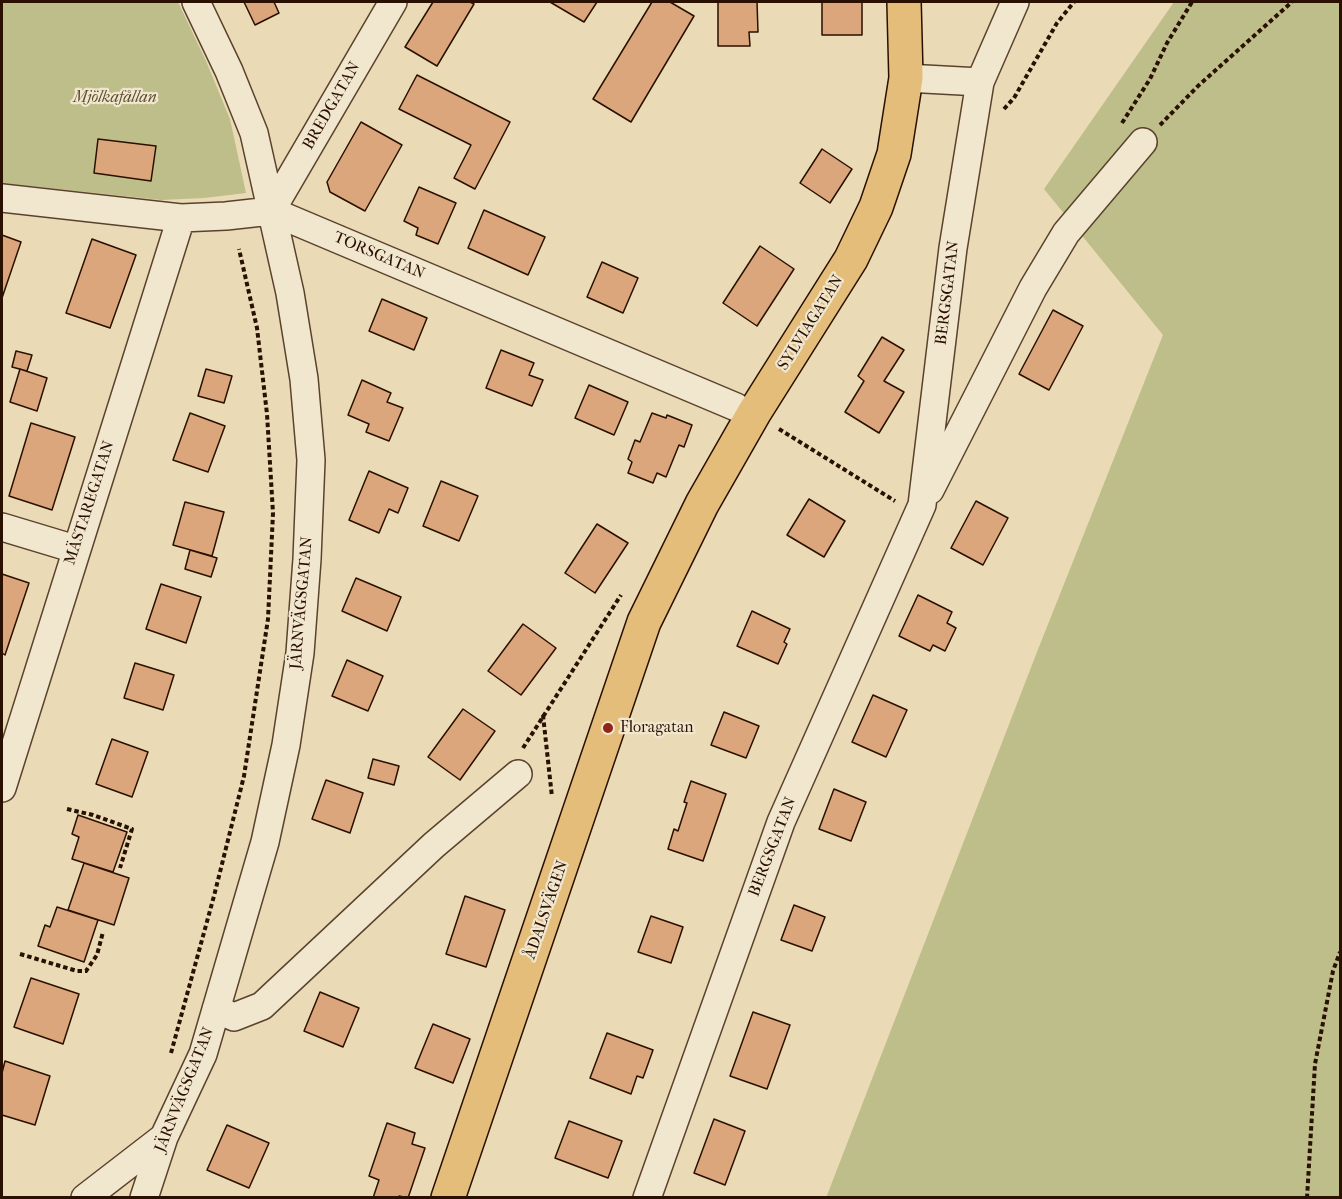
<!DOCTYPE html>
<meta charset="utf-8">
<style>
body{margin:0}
#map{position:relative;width:1342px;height:1199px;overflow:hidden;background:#eadab5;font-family:"IM FELL French Canon",serif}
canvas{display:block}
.frame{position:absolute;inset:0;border:3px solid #2a1000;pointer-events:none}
</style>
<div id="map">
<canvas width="1342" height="1199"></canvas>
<div class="frame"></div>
</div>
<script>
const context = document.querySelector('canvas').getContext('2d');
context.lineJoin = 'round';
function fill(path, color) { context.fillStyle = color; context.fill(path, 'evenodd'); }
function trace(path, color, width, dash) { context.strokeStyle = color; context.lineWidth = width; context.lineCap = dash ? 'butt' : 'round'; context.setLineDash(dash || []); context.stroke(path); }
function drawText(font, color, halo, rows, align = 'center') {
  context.font = font + ' "IM FELL French Canon",serif'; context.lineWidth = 4.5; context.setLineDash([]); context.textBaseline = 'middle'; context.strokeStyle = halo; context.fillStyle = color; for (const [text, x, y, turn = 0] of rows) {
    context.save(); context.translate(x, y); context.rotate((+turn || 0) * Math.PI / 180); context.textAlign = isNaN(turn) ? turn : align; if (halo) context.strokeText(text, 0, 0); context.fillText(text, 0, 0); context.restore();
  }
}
fill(new Path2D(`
 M2,2H178L206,61L230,119L246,193L204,198L161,200L2,183Z
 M1174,2H1340V1197L826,1198L1037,652L1163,335L1044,189Z`), '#bdbe89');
const building = new Path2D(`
 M244,2H274L279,13L255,25Z
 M433,2H470L474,4L437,66L405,47Z
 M550,2H597L584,22Z
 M652,2H670L694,16L631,122L593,99Z
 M718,2H757L758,32H749L750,46H718Z
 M822,2H862V35H822Z
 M417,75L510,122L475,189L454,178L471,145L399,109Z
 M361,122L402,145L365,211L330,192L327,182Z
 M98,139L156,146L151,181L94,173Z
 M822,149L852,169L830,203L800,183Z
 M419,187L456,203L438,244L416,235L418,228L404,221Z
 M484,210L545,237L528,275L468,248Z
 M2,235L21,242L2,298Z
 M92,239L136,255L110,328L66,313Z
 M760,246L794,269L757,326L723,303Z
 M602,262L638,278L623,313L587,297Z
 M382,299L427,318L414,350L369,331Z
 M1053,310L1083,326L1049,390L1019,374Z
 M882,337L904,350L884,381L904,392L879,433L845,412L864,381L858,376Z
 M501,350L534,363L529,375L543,380L532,406L486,388Z
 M16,351L32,355L27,371L12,367Z
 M20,369L47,378L37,411L10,402Z
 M206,369L232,376L224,403L198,396Z
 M362,380L391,393L387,402L403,408L389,441L366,432L369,424L348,415Z
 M589,385L628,402L614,435L575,418Z
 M190,413L225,426L208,472L173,460Z
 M652,413L666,418L667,415L692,425L684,447L679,445L666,477L657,473L653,483L628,473L632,462L628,459L635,440L640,442Z
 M31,423L75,437L52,510L9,496Z
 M369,471L408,488L398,513L389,509L379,533L349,520Z
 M441,481L478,496L459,541L423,526Z
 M809,499L845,521L824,557L787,535Z
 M976,501L1008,518L983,565L951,548Z
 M185,502L224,512L212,556L173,545Z
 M597,524L628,543L595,593L565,573Z
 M190,550L217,558L211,577L185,569Z
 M2,574L29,583L5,655L2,653Z
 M356,578L401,597L387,631L342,611Z
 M161,584L201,597L186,643L146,629Z
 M918,595L952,612L947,623L956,628L945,651L933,645L930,651L899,636Z
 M752,611L790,629L784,642L787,644L778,664L737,646Z
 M523,624L556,648L521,695L488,671Z
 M347,660L383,676L368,711L332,696Z
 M135,663L174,675L163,710L124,698Z
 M873,695L907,710L886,757L852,742Z
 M463,709L495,731L460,780L428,757Z
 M724,712L759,726L746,758L711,745Z
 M112,739L148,752L132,797L96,784Z
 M373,759L399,766L394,785L368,778Z
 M326,780L363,793L350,833L312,819Z
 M691,781L726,794L703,861L668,849L674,829L678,831L687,803L684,802Z
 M834,789L866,802L851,841L819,829Z
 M78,815L127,832L113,872L72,859L79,837L72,834Z
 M84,863L129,878L114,925L68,910Z
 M465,896L505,910L486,967L446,954Z
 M794,905L825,917L812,951L781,940Z
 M57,907L98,920L84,962L38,946L45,925L50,927Z
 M651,916L683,927L671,963L638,952Z
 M31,978L79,994L63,1044L14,1027Z
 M320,992L359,1008L343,1047L304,1031Z
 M753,1012L790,1025L767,1089L730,1076Z
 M433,1024L470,1039L453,1083L415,1068Z
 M607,1033L653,1050L643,1078L637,1076L631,1094L590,1078Z
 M5,1061L50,1076L35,1125L2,1115V1073Z
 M714,1119L745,1131L725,1185L694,1173Z
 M569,1121L622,1141L608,1178L555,1158Z
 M387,1123L415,1133L412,1144L425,1148L408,1198L399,1196L398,1198H373L379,1180L369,1176Z
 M227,1125L269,1143L249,1188L207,1170Z`);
fill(building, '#dca67d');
trace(building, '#2a1000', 1.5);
const minor = new Path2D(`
 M906,78L980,82
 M2,198L181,218L226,216L271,211L736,407
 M271,211L393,2
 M930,490L1033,288L1066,233L1143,142
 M2,527L75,549
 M2,788L181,218
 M216,1009L234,1017L262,1006L434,845L518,774
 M85,1198L164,1137
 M144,1198L164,1137L203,1054L265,842L286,745L300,653L307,559L311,460L304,379L290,293L254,133L229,71L196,2
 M647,1198L781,822L922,505L953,248L980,82L1015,2`);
const major = new Path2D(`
 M448,1198L644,622L702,504L754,413L851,259L876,207L894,154L906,78L904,2`);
trace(minor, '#5a422d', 30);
trace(major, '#2a1000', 36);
trace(new Path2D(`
 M1004,109L1014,98L1057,23L1074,2
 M1122,123L1150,79L1167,43L1192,2
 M1160,125L1198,86L1292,2
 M779,429L895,501
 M543,715L552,797
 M523,748L621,595
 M67,809L93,815L132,829L120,868
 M20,954L77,971H86L97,955L103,932
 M171,1053L214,896L244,776L268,619L273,513L267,414L257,328L239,249
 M1307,1198L1315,1064L1333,971L1340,952`), '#2a1000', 4, [4.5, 3]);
trace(minor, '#f1e7cf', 27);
trace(major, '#e5bd7a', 33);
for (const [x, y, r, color] of [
 [608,728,6,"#8f2418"]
]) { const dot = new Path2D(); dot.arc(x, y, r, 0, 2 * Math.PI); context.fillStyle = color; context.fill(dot); trace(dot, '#f1e7cf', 2); }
drawText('italic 16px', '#5d4d30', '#f1e7cf', [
 ["Mjölkafållan",115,98]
]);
drawText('16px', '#2a1000', '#f1e7cf', [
 ["BREDGATAN",332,106,-60],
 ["TORSGATAN",379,256,23],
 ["BERGSGATAN",948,293,-83],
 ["SYLVIAGATAN",811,323,-58],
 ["MÄSTAREGATAN",90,503,-72],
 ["JÄRNVÄGSGATAN",302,603,-85],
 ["BERGSGATAN",773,847,-69],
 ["ÅDALSVÄGEN",547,910,-71],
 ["JÄRNVÄGSGATAN",185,1090,-68]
]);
drawText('16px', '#2a1000', '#f1e7cf', [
 ["Floragatan",620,728]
], 'left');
</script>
